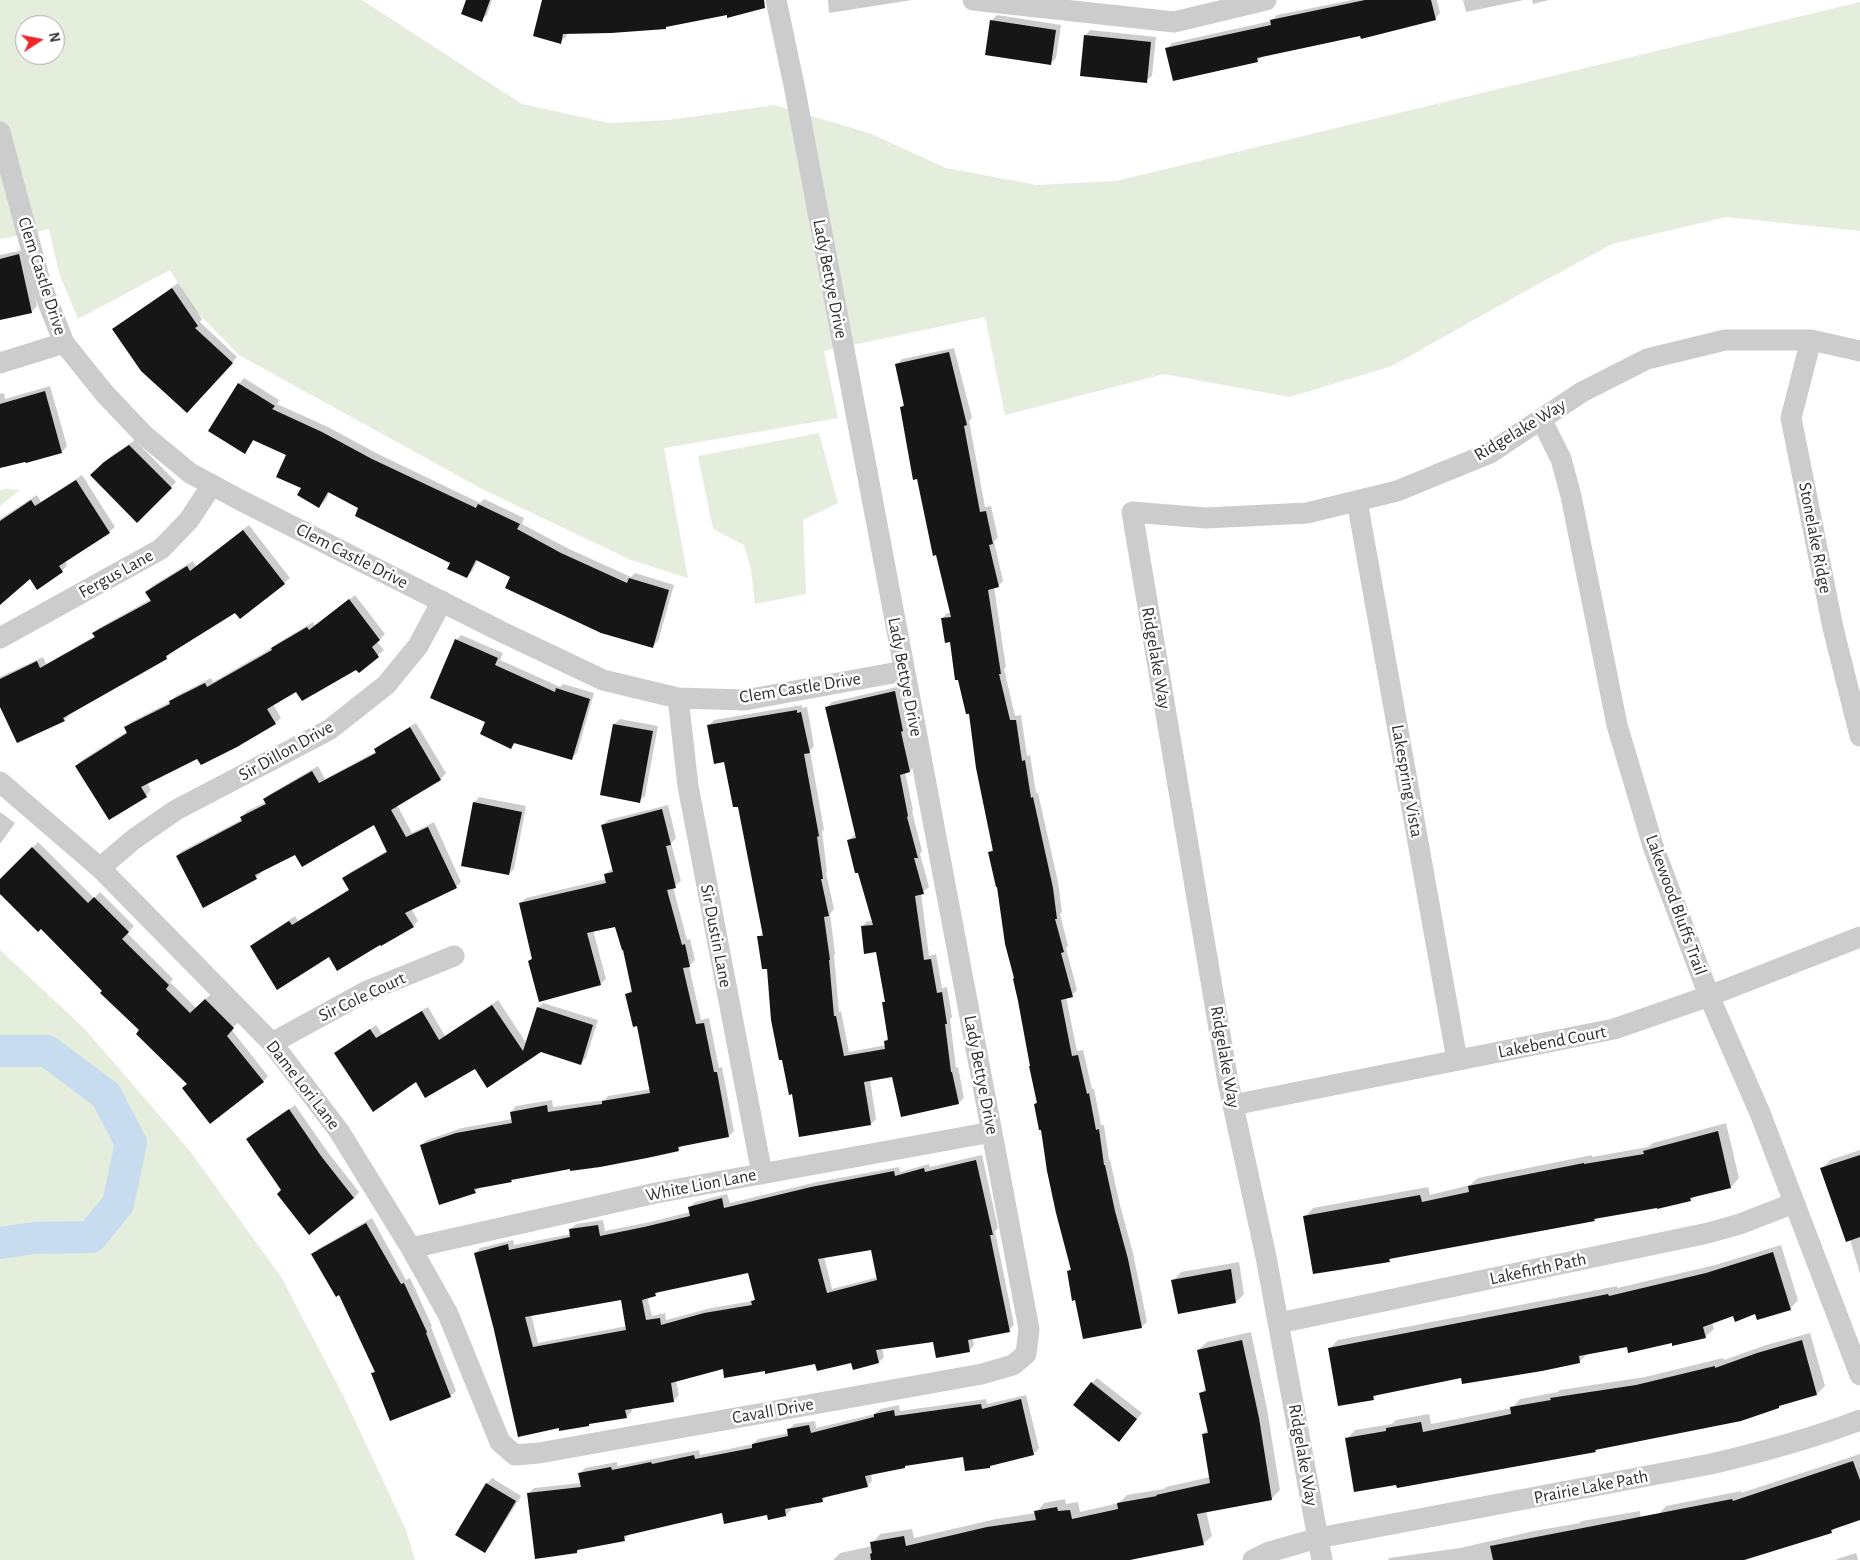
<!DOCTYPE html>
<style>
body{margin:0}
#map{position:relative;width:1860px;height:1560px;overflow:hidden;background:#fff;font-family:"Alegreya Sans",sans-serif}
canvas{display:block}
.north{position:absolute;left:15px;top:15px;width:50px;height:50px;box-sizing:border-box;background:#fff;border:1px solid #acacac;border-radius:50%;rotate:79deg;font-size:14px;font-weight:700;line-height:20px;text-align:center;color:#2f2f2f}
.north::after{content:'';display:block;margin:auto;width:18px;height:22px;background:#f2252b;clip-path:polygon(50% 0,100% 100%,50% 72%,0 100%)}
</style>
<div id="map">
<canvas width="1860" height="1560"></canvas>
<div class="north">N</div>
</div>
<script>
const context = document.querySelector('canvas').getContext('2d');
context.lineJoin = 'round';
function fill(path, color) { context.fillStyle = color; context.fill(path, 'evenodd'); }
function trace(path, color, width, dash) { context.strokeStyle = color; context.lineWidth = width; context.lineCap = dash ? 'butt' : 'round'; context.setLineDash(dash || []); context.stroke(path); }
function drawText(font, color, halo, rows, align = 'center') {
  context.font = font + ' "Alegreya Sans",sans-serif'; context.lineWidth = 5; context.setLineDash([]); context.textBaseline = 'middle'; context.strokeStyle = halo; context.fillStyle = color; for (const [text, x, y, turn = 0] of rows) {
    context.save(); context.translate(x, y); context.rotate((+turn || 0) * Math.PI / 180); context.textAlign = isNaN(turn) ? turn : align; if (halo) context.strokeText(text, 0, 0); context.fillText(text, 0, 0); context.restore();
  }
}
fill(new Path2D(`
 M0,0H362L522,104L609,123L669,120L774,105L869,133L946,168L1037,185L1116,181L1860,2V231L1726,217L1612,244L1511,299L1392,366L1290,397L1164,374L1005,415L985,317L824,351L838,418L664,448L688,578L631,560L482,489L239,355L194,309L170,270L78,319L59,273L49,229L0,239ZM25,25H55V55H25Z
 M819,433L838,503L803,520L806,594L755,604L751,569L744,545L713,529L698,456Z
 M5,489L20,490L0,506V490Z
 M0,950L84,1028L190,1151L281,1277L343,1395L406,1530L415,1560H0Z`), '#e5eddc');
fill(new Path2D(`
 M468,0H492L487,15L481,20Z
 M543,0H764L765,3L760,8L728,14L667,26L665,28L567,33L566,37L560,42Z
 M828,0H912L829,13Z
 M1352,0H1437L1440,13L1435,19L1263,56L1257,61L1167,49L1172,43L1271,21L1277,15Z
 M1463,0H1524L1466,12Z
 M1532,0H1549L1533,4Z
 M997,15L1061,25L1056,58L1050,64L992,20Z
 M1090,30L1156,37L1152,76L1146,81L1085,36Z
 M24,250L37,306L31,312L0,319V255Z
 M178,283L202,319L200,322L237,357L192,406L114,329Z
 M954,348L972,418L969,421L985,507L991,506L998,538L994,541L1003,581L998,586L994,587L1006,667L1004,669L1015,716L1021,715L1027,756L1030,755L1036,793H1038L1058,882L1062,912L1060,914L1068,946L1066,948L1077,990L1072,995L1066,997L1077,1051L1083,1050L1092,1089H1094L1101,1125H1104L1109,1160H1110L1120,1205L1133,1253L1147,1322L1141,1327L1076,1299L1068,1271L1072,1267L1042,1128L1035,1104L1038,1101L998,885L989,852L994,848L970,712L951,641L942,619L947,613H951L901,407L905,403L897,364L902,359Z
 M244,378L279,400L277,404L328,427L378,454L480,503L484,499L524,518L522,524L567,548L631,577L635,573L674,585L658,641L653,646L478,560L472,571L467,577L452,562L330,491L325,501L319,506L303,488L288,454L255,439L245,452L239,384Z
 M50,386L67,446L62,452L0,467V394L4,393L5,399Z
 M135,440L176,482L137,521L92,475L111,456Z
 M82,475L115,527L109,532L65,561L67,565L62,571L30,577L0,603V519L37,495L41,502Z
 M249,525L290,578L284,583L235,611L172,652L166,658L69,713L70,714L64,720L0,704V677L43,657L46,664L95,636L94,633L99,628L151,599L147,592L152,586L193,561L196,566Z
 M355,595L385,634L377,642L384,650L359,671L357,668L297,690L273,704L281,718L275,723L198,757L147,783L151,790L146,796L76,766L82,760L128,731L126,727L131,722L170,702L176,696L211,678L213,682L272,648L278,643L313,622L315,626Z
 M461,635L503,653L500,660L560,687L563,684L594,693L577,753L571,759L516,742L511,747L487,721L456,640Z
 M901,686L915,765L910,771L905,772L913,810L912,811L922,851L920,854L929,887L921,893L929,956L936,954L942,988L947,987L952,1017L950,1019L956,1068L958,1067L964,1098L959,1103L893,1075L870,1080L876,1119L871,1124L768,967L759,937L763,932L739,805L725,761L709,725L714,720L802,705V708L807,707L814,746L810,751L824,830L822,831L827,872L826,873L834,909L830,914L835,954L834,955L839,1012L841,1011L849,1052L886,1045L885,1041L889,1037L883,1003L886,1000L877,951L862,927L867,921H873L848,840L856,834L827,707L832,702Z
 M620,719L658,726L645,796L639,801L614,724Z
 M416,723L446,773L441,779L397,805L412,833L434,822L461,882L456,887L411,908L418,921L413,926L329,955L251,946L257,941L295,916L298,921L350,889L344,878L349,873L388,850L375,823L296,854L261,871L262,872L256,878L177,856L182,851L243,819L242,817L247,811L266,802L265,800L270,794L318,766L325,779L377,751L375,749L381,744Z
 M479,797L526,806L514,869L509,874L474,803Z
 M668,805L676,838L671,843L681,881L673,887L687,940L690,939L695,960L689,966L701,1020L709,1018L719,1068L722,1067L734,1131L729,1136L684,1144L678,1150L571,1167L513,1178L511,1181L481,1186L475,1192L421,1145L427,1140L462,1128L512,1119L511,1112L516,1106L552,1100L553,1107L605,1100L608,1096L651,1089L638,1024L627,994L633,988L624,948L616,925L593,930L606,979L600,984L529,961L533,957L520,903L526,898L606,879L605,874L613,868L602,825L608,820Z
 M0,812L15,823L0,844Z
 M38,842L94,898L100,892L134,926L127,933L173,979L170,982L196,1008L211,994L239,1022L231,1029L268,1076L263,1082L188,1084L104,991L41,927L0,892V881Z
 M498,1000L527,1044L538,1008L543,1003L598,1020L586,1058L581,1063L540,1051L416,1080L335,1054L376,1025L382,1034L428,1007L445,1036Z
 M295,1105L327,1151L359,1192L354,1198L282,1190L247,1140Z
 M1726,1123L1739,1178L1731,1187L1696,1195L1691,1200L1597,1217L1594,1220L1393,1257L1389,1261L1305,1217L1313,1208L1428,1187L1430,1195L1470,1185L1478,1178L1592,1155V1157L1648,1147L1653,1143Z
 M1860,1150V1274L1850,1239L1822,1169L1830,1160Z
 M982,1155L998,1228L995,1231L1014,1325L1009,1330L973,1338L974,1345L969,1351L934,1341L882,1348L884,1357L879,1362L816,1363L766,1370L724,1368L676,1380L679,1395L673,1401L631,1408L632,1411L626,1417L591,1422L589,1425L495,1330L475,1253L480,1248L513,1240L514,1245L571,1234L570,1230L576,1224L603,1220L605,1231L650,1222L690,1212L689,1208L695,1202L727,1194L730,1203L817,1182L899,1167L900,1172L929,1164L930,1167ZM872,1249L878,1277L832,1289L824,1256ZM749,1271L756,1298L753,1301L711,1308L666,1320L665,1313L652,1316L647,1297L655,1295L659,1291ZM622,1299L627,1326L538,1343L531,1314Z
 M372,1218L406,1280L410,1278L432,1326L431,1327L456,1391L450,1396L373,1374L376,1371L340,1293L313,1254L318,1249Z
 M1781,1245L1798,1300L1790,1309L1734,1314L1712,1322L1714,1329L1705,1337L1628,1346L1588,1353L1579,1362L1462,1376L1379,1393L1373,1399L1330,1348L1338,1340L1587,1292L1617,1286V1288L1715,1265Z
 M1239,1262L1244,1294L1236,1302L1173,1281L1181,1272Z
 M1251,1332L1267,1409L1280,1490L1271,1499L1206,1511L1212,1536L1203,1544L1121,1560H833L840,1553L872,1546V1543L880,1534L912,1529L914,1538L996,1519L1036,1513L1044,1503L1065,1499L1066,1504L1078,1502L1080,1512L1119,1503L1127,1495L1164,1489L1166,1487L1210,1477L1203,1434L1209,1429L1201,1393L1206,1388L1198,1350L1207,1342Z
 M1810,1333L1825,1386L1817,1394L1781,1404L1779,1407L1599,1448L1595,1451L1397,1483L1347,1439L1355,1430L1392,1424L1396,1420L1429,1414L1431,1424L1512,1408L1520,1399L1558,1392L1560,1390L1645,1377L1723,1358L1724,1360L1766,1345Z
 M1097,1378L1142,1413L1124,1435L1092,1383Z
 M1026,1395L1039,1448L1034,1454L993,1464L990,1467L964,1456L907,1465L904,1467L871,1473L872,1481L867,1486L827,1496L822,1501L790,1507L791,1510L786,1515L723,1512L630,1534L624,1539L581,1547L577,1552L528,1494L534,1488L581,1483L579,1474L585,1468L617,1462V1466L699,1450L700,1455L753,1444L758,1439L789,1433L788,1430L794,1424L815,1421L816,1428L875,1414L880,1409L899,1405L900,1411L986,1399L987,1404Z
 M1860,1454V1519L1836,1527L1831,1532L1746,1560H1665L1658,1515L1666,1506L1741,1491V1493Z
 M492,1478L521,1496L490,1546L485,1551L487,1484Z
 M1640,1511L1646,1560H1388L1389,1558L1460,1548L1534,1531L1580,1523L1582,1521Z
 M1856,1553L1858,1560H1836L1837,1559Z`), '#0003');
trace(new Path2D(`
 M0,1051H47L106,1095L131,1143L118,1204L91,1237L34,1238L0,1243`), '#c7ddef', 32);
fill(new Path2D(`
 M466,0H490L482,22L461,14Z
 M542,0H764L765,8L727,18V15L666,27V29L611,33L563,34L561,44L533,36Z
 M1365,0H1431L1436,20L1361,39L1360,36L1257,58L1258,62L1173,81L1165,48L1271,25L1270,20Z
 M990,20L1056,30L1051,65L985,55Z
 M1084,35L1151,42L1147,83L1080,76Z
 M19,254L32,313L0,320V259Z
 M172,288L198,326L195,328L233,363L187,413L141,371L112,329Z
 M949,352L967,425L964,426L980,512L986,511L993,544L989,545L999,587L988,590L1001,674H999L1010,720H1016L1022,761L1025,760L1031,798L1033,797L1053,888L1057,919H1055L1064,952L1061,953L1073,997L1061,1000L1072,1056L1078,1055L1087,1094L1089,1093L1096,1130L1099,1129L1104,1165H1105L1115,1211L1128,1259L1142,1328L1083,1339L1075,1300L1072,1301L1067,1271L1071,1270L1056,1213L1047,1171L1041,1130H1039L1034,1104L1037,1103L1029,1066H1030L1018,1001L1013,979L1014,978L1005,944L997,887H996L988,852L993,851L976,768L969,714H966L958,680H955L950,642L945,643L941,618L951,617L936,555L933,556L917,479L913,480L900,407L904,406L895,364Z
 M238,383L275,406L272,409L322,432L372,459L476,508L478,504L520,524L517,529L561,553L627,583L629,578L669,590L653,648L601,633L505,588L510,577L476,560L467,578L447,569L450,563L355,516L358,508L328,492L319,508L297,495L301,488L276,477L286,455L253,440L245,454L208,431Z
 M45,391L62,453L26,463L25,462L0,468V404Z
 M129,445L172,488L137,523L90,475L104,462Z
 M76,480L110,533L59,566L63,572L37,590L30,579L0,605V521L31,500L35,506Z
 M243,530L285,584L240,619L235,613L166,656L167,659L63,718L65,721L17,743L0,707V679L37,661L40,668L95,637L92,633L151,601L145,592L187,566L190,571Z
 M349,599L380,640L372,647L379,657L359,673L356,670L302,701L296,692L267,709L276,724L237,747L201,765L197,759L141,787L147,797L109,820L75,766L127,733L124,727L170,704L169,701L205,683L207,687L272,650L271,648L307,627L309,630Z
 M455,639L498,658L495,665L555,692L556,688L590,699L572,760L514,743L511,749L480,734L485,722L430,698Z
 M895,691L903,731L901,732L910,772L900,775L908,816L907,817L918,858H914L924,894L915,896L924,960L931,959L937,993L942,992L947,1024H945L951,1072H952L959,1104L901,1117L892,1077L864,1082L871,1125L799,1137L792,1094L789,1095L782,1060H779L771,1020L767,969H762L757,936H763L738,807H733L724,762L714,764L707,725L797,710V713L801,712L810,753L804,754L819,836L817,837L823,879H821L829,916L824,917L830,960H829L834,1016H836L844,1056L885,1049L884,1041L888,1040L882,1002H885L876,952L864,954L861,926L873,925L858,873H855L847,840L856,838L825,707Z
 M613,724L653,731L640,803L600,795Z
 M410,727L441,780L391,810L406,837L428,827L457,888L405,913L414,927L381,946L380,945L337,971L329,957L277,990L250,946L289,921L292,925L349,890L342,878L387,852L374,825L302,867L295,855L255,875L257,879L203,908L176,856L242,821L240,817L266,804L263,799L312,771L319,783L376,753L374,749Z
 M473,802L522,812L509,875L461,866Z
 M662,809L671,845L666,846L676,888L667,890L682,945L685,944L690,967L683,968L696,1024L704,1023L714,1072H717L729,1137L678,1147L679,1151L647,1158L600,1167L570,1171V1169L511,1180L512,1182L474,1189L476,1193L439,1205L420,1145L456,1133L512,1123L510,1112L547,1105L548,1112L602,1104V1101L650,1093L637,1026L633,1027L625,994L632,992L623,950H622L615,927L587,933L601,985L539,1002L528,961L532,959L519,903L606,883L604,874L613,872L601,825Z
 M32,847L88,903L94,897L129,932L122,939L169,985L166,989L190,1013L205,999L234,1028L227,1036L264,1082L210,1124L182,1088L187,1084L136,1034L139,1030L100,993L102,991L41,929L38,932L0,894V879Z
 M492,1005L523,1051L537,1007L593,1025L581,1065L541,1052L487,1088L475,1069L425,1098L416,1082L373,1112L334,1053L370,1029L376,1038L422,1011L439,1040Z
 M289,1109L321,1156L354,1198L309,1235L277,1194L281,1190L246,1139Z
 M1718,1131L1731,1188L1690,1198L1691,1201L1657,1209V1208L1594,1219L1595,1221L1389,1259L1390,1262L1313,1274L1303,1216L1420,1195L1422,1202L1469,1192L1468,1186L1584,1163V1164L1644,1154L1643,1151Z
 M1860,1155V1237L1846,1242L1820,1168Z
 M976,1160L993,1235H990L1010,1332L968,1340L970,1352L936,1358L933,1342L876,1350L879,1363L853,1370L851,1363L817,1371L815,1364L765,1374V1371L724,1378L723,1369L671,1383L674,1402L625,1410L627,1418L589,1424V1426L559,1431V1428L518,1437L494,1330L474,1253L508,1244L509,1250L570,1237L569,1229L598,1225L600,1236L644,1227L690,1216L688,1207L722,1198L724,1208L811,1187L894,1171L895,1176L924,1168L925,1172ZM871,1250L877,1280L827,1293L818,1259ZM748,1273L755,1300L751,1301L752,1305L704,1313L661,1325L660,1318L646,1320L642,1300L656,1296L655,1293ZM621,1300L626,1330L533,1347L525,1317Z
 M366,1223L401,1284L404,1283L427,1332L426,1333L451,1397L390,1421L371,1373L375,1372L339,1295L336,1297L311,1254Z
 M1773,1252L1791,1310L1757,1320L1755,1314L1735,1322L1733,1316L1703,1327L1706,1338L1672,1346V1343L1628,1353L1627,1347L1579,1356L1580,1363L1542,1371L1462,1384L1461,1378L1373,1396L1374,1400L1338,1406L1328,1348L1578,1300L1608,1294L1609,1296L1706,1273Z
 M1231,1269L1236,1303L1178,1314L1171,1280Z
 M1242,1340L1259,1418L1272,1500L1197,1514L1204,1545L1130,1560H871L870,1554L872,1553L870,1542L904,1536L906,1546L987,1527L1036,1520L1034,1511L1057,1507L1058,1511L1070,1510L1072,1519L1118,1509L1117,1503L1157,1496L1156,1495L1210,1483L1202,1434L1208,1433L1199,1393L1206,1391L1197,1350Z
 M1802,1340L1817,1395L1779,1406V1408L1741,1421L1595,1450L1596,1452L1397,1488L1396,1485L1354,1492L1345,1438L1386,1431V1428L1421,1422L1423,1432L1511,1414L1510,1407L1551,1400L1550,1398L1636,1385L1715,1366V1368L1757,1353Z
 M1091,1382L1137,1419L1119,1442L1073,1405Z
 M1021,1399L1034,1455L990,1466V1468L965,1471L963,1457L905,1466V1468L865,1476L868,1487L822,1498L823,1502L785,1509L786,1516L768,1520L767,1515L724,1524L722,1513L624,1536L625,1541L577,1550V1553L535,1559L527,1493L581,1487L578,1473L611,1467L612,1470L651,1462L652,1464L694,1455L695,1459L752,1448V1444L788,1436L787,1429L809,1425L811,1433L874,1417V1414L894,1410L895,1416L981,1404L982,1409Z
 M1853,1461L1860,1480V1520L1831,1530L1832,1533L1744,1560H1493L1490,1546L1732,1499L1733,1501Z
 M486,1483L516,1501L485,1553L455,1535Z`), '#161616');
trace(new Path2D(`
 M973,0L1174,22L1266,0
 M0,132L40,282L64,343L105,394L144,435L190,473L242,501L500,631L603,680L678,698L745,700L904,671
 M1811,340L1791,418L1833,628L1860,736
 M0,363L64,343
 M1541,419L1561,459L1571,496L1617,725L1653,846L1709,996L1760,1113L1860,1375
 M1357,501L1457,1060
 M0,638L161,549L189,520L212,485
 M678,698L688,786L762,1174
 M0,782L100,868L272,1043L339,1131L411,1248L448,1314L500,1442L515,1455L539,1453L982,1374L1013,1365L1026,1354L1029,1329L794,85L776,0
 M100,868L134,839L176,810L329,730L386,685L418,646L442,601
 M272,1043L367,991L454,956
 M1233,1105L1614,1029L1709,996L1860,937
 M411,1248L656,1193L992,1132
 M1279,1323L1708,1233L1740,1224L1794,1203
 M1253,1560L1269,1552L1318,1538L1711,1464C1762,1452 1811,1439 1860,1420
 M1322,1560L1266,1257L1228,1082L1132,512L1206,518L1307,513L1397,491L1490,453L1582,392L1647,359L1725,340H1811L1860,351`), '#ccc', 21);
drawText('18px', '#2f2f2f', '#fff', [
 ["Clem Castle Drive",42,276,72],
 ["Lady Bettye Drive",830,279,79],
 ["Ridgelake Way",1520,430,-31],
 ["Stonelake Ridge",1815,538,79],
 ["Clem Castle Drive",352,556,27],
 ["Fergus Lane",116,574,-29],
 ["Ridgelake Way",1156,658,80],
 ["Lady Bettye Drive",905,677,79],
 ["Clem Castle Drive",800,688,-9],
 ["Sir Dillon Drive",286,751,-29],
 ["Lakespring Vista",1407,781,80],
 ["Lakewood Bluffs Trail",1676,905,70],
 ["Sir Dustin Lane",716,936,79],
 ["Sir Cole Court",362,997,-25],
 ["Lakebend Court",1552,1042,-11],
 ["Ridgelake Way",1225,1057,80],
 ["Lady Bettye Drive",981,1075,79],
 ["Dame Lori Lane",303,1085,52],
 ["White Lion Lane",701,1185,-11],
 ["Lakefirth Path",1538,1269,-12],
 ["Cavall Drive",773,1411,-10],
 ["Ridgelake Way",1303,1455,80],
 ["Prairie Lake Path",1591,1487,-11]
]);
</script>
